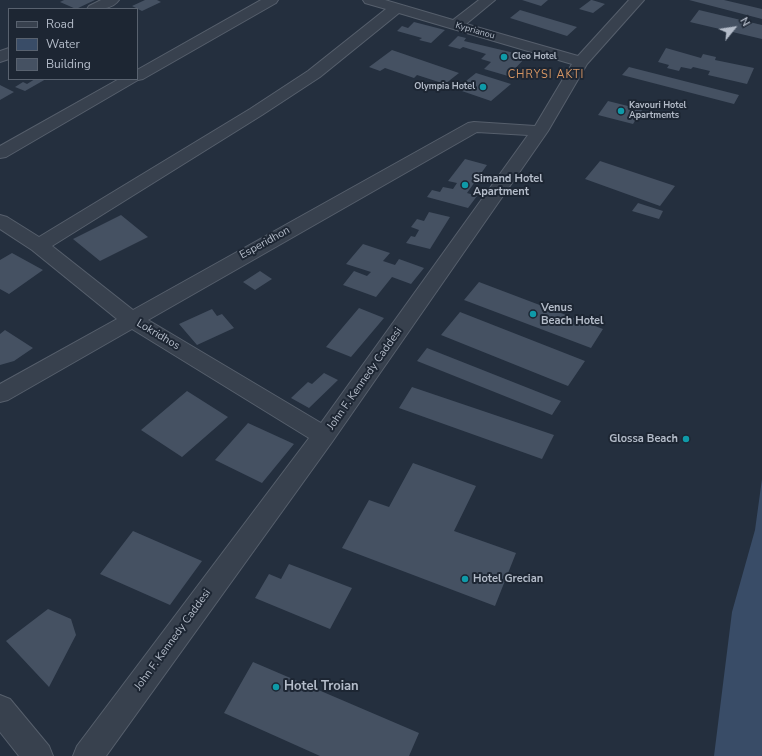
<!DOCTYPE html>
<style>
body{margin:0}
#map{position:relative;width:762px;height:756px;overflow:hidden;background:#242f3e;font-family:"Nunito Sans",sans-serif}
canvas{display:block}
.legend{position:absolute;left:8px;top:8px;width:130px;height:72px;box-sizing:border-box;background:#1d2633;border:1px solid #59626f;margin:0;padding:5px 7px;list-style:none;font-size:12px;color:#b4bcc9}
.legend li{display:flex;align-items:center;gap:8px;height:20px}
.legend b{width:20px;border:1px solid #59626f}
.north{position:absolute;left:714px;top:8px;width:40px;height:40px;-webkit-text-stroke:3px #1d2633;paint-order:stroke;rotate:60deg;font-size:11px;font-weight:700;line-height:16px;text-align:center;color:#b4bcc9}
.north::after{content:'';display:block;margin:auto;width:14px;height:18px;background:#b4bcc9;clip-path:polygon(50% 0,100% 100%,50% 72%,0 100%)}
</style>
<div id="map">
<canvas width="762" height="756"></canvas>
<ul class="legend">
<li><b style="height:5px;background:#38414e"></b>Road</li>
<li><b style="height:11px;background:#394c67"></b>Water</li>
<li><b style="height:11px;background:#455162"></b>Building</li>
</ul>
<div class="north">N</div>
</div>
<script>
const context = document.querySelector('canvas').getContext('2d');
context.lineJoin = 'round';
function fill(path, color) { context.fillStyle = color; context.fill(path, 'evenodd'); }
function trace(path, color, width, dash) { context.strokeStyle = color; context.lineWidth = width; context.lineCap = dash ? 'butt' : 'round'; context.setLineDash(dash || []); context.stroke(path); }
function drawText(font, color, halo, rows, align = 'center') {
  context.font = font + ' "Nunito Sans",sans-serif'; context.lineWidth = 4; context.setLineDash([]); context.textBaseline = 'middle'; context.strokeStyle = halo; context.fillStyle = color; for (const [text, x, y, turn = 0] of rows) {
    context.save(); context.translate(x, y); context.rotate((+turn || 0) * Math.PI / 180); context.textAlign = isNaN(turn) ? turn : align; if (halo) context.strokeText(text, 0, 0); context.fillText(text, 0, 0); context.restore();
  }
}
fill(new Path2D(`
 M762,479V756H714L732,612L755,530Z`), '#394c67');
fill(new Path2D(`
 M64,0H95L76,9L60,2Z
 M145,0H157L161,2L142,11L132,6Z
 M522,0H548L541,6Z
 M591,0H592L605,4L593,13L579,9Z
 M689,0H724L762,9V19Z
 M520,10L577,27L567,36L510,18Z
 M699,10L762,25V39L690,22Z
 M414,22L445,30L431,43L419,40L422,38L397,31L402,26L408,28Z
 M458,36L466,38L464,41L527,56L508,76L484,69L491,62L481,59L486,54L463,47L460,49L448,46Z
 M666,48L701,58L703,54L716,57L715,60L754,68L747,84L708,75L710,71L693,67L691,69L681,67L679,71L667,68L669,65L658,62Z
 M392,50L459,73L445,84L417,75L414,78L385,68L380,71L369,67Z
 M629,67L739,95L734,104L622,75Z
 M476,73L511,84L491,101L456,89Z
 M35,79H46L25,91L15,87L23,82L27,84Z
 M0,85L14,92L0,100Z
 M608,101L628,106L630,103L644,107L633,124L598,115Z
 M465,159L487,165L467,193L477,196L468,208L427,197L432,190L440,192L443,187L453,189L457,183L448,181Z
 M600,161L675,186L660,206L585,179Z
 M638,203L663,211L659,219L632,211Z
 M429,212L450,217L430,249L406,243L411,236L415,237L419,230L411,227L417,219L424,221Z
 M121,215L148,237L100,261L73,239Z
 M363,244L390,253L383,261L395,265L399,259L424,268L411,284L392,277L376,297L343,285L354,271L367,276L371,272L346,264Z
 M12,253L43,270L9,294L0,289V260Z
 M260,271L272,279L255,290L243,282Z
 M479,282L603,329L591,348L464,300Z
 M359,308L384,318L351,357L326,347Z
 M212,309L217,316L222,314L234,328L197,345L179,324Z
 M460,312L585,361L568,386L441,335Z
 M5,330L33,348L14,361L0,365V334Z
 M427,348L561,401L552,415L417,361Z
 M324,373L338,380L309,408L291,398L308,382L312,384Z
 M412,387L554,435L542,459L399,408Z
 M187,391L228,417L182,457L141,430Z
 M248,423L294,444L262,483L215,460Z
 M413,463L476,486L454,531L516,553L495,606L342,548L369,500L389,507Z
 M133,531L202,561L170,605L100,574Z
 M289,564L352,588L330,629L255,598L269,574L281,579Z
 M48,609L71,619L76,635L49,687L6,641Z
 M253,662L419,733L409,756H320L224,713Z`), '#455162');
const minor = new Path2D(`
 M101,0H119C112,10 98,9 87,9L89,6Z
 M261,0H278L276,3L143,79L138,80L6,157L0,158V146L119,79H137V70Z
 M363,0H385L453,20L479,0H495L466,24L578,56L629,0H644L587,64L548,131L332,442L106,756H73L77,746L309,438L132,329L8,400L0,402V384L117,319L32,250L0,229V215L7,217L39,237L250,109L308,71L386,9L365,3ZM399,13L572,64L535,126L474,122L468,123L133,310L52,246L262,115L320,77ZM477,132L528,135L321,423L148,320Z
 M9,48V59L0,62V51Z
 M0,695L10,699L49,746L53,756H19L0,732Z`);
trace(minor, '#565f6c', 2);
fill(minor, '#38414e');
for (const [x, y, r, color] of [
 [504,57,4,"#0f9aa8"],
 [483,87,4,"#0f9aa8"],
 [621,111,4,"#0f9aa8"],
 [465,185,4,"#0f9aa8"],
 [533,314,4,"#0f9aa8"],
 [686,439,4,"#0f9aa8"],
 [465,579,4,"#0f9aa8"],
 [276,687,4,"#0f9aa8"]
]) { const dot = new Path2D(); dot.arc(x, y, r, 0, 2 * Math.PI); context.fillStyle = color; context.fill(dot); trace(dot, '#1d2633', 1.5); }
drawText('9px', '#b4bcc9', '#1d2633', [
 ["Kyprianou",475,31,16]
]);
drawText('bold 9px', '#b4bcc9', '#1d2633', [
 ["Cleo Hotel",512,57],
 ["Olympia Hotel",475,87,"right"],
 ["Kavouri Hotel",629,106],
 ["Apartments",629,116]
], 'left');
context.letterSpacing = '1px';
drawText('11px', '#d59563', '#1d2633', [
 ["CHRYSI AKTI",546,75]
]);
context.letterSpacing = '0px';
drawText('bold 11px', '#b4bcc9', '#1d2633', [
 ["Simand Hotel",473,179],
 ["Apartment",473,192],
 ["Venus",541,308],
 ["Beach Hotel",541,321],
 ["Glossa Beach",678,439,"right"],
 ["Hotel Grecian",473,579]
], 'left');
drawText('11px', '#b4bcc9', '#1d2633', [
 ["Esperidhon",265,243,-29],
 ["Lokridhos",158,335,31],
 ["John F. Kennedy Caddesi",365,379,-55],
 ["John F. Kennedy Caddesi",173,640,-54]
]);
drawText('bold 13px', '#b4bcc9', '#1d2633', [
 ["Hotel Troian",284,687]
], 'left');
</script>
